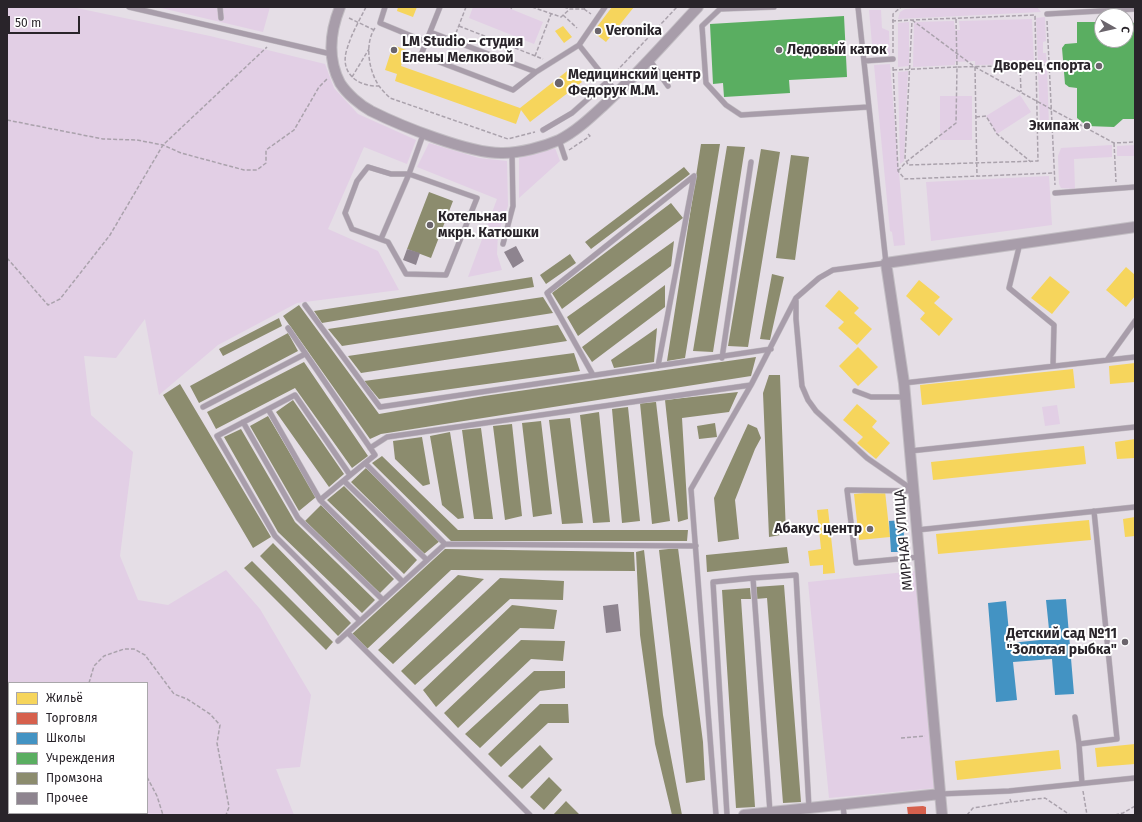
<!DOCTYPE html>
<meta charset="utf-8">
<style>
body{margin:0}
#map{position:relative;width:1142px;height:822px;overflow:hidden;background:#e5dee6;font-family:"Fira Sans",sans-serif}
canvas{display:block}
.frame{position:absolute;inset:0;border:8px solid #29242a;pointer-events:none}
.legend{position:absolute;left:8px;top:682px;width:140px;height:132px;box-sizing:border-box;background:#fff;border:1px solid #a9a7aa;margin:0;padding:5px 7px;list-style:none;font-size:12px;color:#29242a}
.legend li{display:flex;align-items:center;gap:8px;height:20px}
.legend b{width:20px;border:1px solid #a9a7aa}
.north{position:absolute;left:1094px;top:8px;width:40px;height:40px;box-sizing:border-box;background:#fff;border:1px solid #a9a7aa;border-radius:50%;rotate:98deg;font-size:11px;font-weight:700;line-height:16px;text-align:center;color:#29242a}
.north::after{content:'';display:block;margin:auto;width:14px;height:18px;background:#6b656c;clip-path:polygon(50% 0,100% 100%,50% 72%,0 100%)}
.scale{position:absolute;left:8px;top:16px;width:72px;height:18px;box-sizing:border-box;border:2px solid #29242a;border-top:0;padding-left:5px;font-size:12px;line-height:14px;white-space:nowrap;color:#29242a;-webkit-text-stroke:3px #fff;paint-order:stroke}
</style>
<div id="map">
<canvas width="1142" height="822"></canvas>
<div class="frame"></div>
<ul class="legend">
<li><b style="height:11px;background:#f6d55c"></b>Жильё</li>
<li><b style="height:11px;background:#d6604d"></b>Торговля</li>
<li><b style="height:11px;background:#4393c3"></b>Школы</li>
<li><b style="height:11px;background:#5aae61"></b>Учреждения</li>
<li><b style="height:11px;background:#8c8c6e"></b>Промзона</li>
<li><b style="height:11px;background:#8e848f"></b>Прочее</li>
</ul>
<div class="north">С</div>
<div class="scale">50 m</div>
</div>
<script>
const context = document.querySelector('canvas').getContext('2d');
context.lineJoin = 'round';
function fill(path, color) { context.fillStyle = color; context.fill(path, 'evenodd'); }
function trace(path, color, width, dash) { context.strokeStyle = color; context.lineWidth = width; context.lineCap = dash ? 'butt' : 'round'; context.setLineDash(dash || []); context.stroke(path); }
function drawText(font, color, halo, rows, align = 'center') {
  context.font = font + ' "Fira Sans",sans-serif'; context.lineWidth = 4; context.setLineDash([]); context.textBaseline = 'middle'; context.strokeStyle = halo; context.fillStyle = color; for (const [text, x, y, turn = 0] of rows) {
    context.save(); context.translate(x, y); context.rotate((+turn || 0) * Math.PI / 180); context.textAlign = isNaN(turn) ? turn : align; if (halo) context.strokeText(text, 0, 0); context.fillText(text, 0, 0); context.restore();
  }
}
fill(new Path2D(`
 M7,7H72L210,36L325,64L334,88L358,114L416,140L407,164L364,147L328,229L378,251L399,290L297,303L218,345L159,395L145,319L116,358L84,356L91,415L133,452L120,556L138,600L168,605L226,570L260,609L311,695L300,767L276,769L294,815H7ZM9,683H147V813H9Z
 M157,7H270L263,32Z
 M473,7H506L543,22L534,44L469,18Z
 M957,7H1037L1041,12L898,19L900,12L905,9Z
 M869,10H881L882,28L889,31L890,56H873Z
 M1045,17L1046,41L1043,42V53H1046L1047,63L1038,64L1036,18Z
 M1032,19L1034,64L975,65V61L955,62V65L913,67L914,22L954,21L955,30H960L959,21Z
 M909,22V66L898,67V23Z
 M890,64L905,245L894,246L892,232L890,231L874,65Z
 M1038,67H1047L1049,126H1040Z
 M908,71L904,161L900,164L898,72Z
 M1020,95L1031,112L997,134L986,116Z
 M940,96H972V140H940Z
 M429,143L479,158L507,161L508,206L498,234L497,254L502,270L468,277L497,199L417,167Z
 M1112,145V157L1074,159L1075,189L1061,188L1059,184L1058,156L1061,148Z
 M1135,145V156H1117V146Z
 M555,148L560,161L519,198V158Z
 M1049,176L1052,225L931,241L926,182Z
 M1057,405L1060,424L1045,426L1042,407Z
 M915,571L936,788L829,798L808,582Z`), '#e2cfe5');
fill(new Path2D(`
 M398,7H417L413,17L397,11Z
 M612,7H634L606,42L593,32Z
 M563,26L572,37L564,43L555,31Z
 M393,45L406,50L401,66L520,108L571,68L582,82L530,122L521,110L516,124L395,81L397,74L385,70Z
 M1126,267L1135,275V296L1126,307L1106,290Z
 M1050,276L1070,292L1052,314L1031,298Z
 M919,280L940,297L934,303L953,319L939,336L920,319L925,313L906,296Z
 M839,290L859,308L854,313L872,329L857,345L838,328L844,322L825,306Z
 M858,347L878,367L858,386L839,366Z
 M1135,363V382L1110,384L1109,366Z
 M1073,369L1075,388L922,405L920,385Z
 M857,404L877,421L872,427L890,443L876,459L857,443L863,437L843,420Z
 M1135,439V458L1117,459L1115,442Z
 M1084,446L1086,464L933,480L931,462Z
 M885,491L890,537L859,540L854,494Z
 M828,509L835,573L823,574V565L810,566L808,551L821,549L817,510Z
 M1135,517V536L1125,537L1123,519Z
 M1089,520L1091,540L938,554L936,534Z
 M1135,744V764L1097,767L1095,748Z
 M1059,750L1061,769L957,780L955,761Z`), '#f6d55c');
fill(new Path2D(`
 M923,806L926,807V815H908L907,807Z`), '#d6604d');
fill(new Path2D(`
 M903,520L905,552H891L889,521Z
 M1066,599L1074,694L1055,695L1052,659L1013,662L1017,700L996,702L988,603L1006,601L1010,643L1050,639L1046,600Z`), '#4393c3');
fill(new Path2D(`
 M844,16L847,77L789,80L790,93L724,97L723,83L713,84L710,24Z
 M1077,22H1102V40H1126V22L1135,23V119H1123L1114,127L1087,126L1077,118V88L1069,87L1065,84L1062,48L1065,44L1077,43Z`), '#5aae61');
fill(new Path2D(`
 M701,144H720L685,358L667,361Z
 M727,146L745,147L713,352L693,351Z
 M761,149L780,152L748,347L728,346Z
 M791,155L809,157L795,260L776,258Z
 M684,167L690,174L591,249L585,242Z
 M429,192L453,201L431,258L407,249Z
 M671,203L683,218L562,309L552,293Z
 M674,241L671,266L578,336L567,317Z
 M570,254L576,263L546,284L540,275Z
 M772,274L784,277L770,340L760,339Z
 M532,277L534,287L322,323L314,311Z
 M665,285V307L592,362L582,347Z
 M543,297L553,313L342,346L328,329Z
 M299,305L379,414L484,396L756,357L751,376L381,434L370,439L283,316Z
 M279,318L282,326L223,356L219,349Z
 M558,325L567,341L361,373L348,356Z
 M657,328L654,362L614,368L611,360Z
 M288,333L298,351L199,403L190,386Z
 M574,353L580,371L379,399L364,381Z
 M304,362L368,456L352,468L295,388L216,429L207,412Z
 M769,375H780L786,534L769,537L763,393Z
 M180,384L271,537L253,548L163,395Z
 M738,392L729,412L682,418L688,519L678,522L665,400Z
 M293,400L344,474L329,487L276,412Z
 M656,402L670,521L652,524L640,403Z
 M628,407L640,521L622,523L612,409Z
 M599,412L610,522L593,523L580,415Z
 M268,416L316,497L299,511L250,426Z
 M570,418L583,523L562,524L549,420Z
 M541,421L552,514L533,517L522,423Z
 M715,423L717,437L699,439L697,426Z
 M512,424L522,516L505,520L493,426Z
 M748,424L757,428L761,438L755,449L735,500L739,539L718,542L714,498Z
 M481,428L493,519H474L462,430Z
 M241,429L295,522L375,600L362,613L278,532L224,437Z
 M450,432L464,518L458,519L442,505L430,436Z
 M422,437L430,484L423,486L395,459L393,441Z
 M382,456L458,530H688L687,541H451L372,463Z
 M366,468L441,540L424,554L351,482Z
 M344,486L417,560L404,574L327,500Z
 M321,505L394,579L379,594L305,521Z
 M273,543L351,623L338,636L260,556Z
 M787,547L789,563L707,572L706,555Z
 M678,548L703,742L705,780L686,783L659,550Z
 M445,549L634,552L635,571L451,570L367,649L351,635Z
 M644,550L663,715L682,815H672L655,744L640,635L636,552Z
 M252,561L333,642L326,650L244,568Z
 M458,575L484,579L393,664L378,650Z
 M500,578L564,581L563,600L510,599L415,685L401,671Z
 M784,585L801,802L783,803L767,598L756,599L755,587Z
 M750,588L751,599H741L755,807L736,808L722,590Z
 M512,605L557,610L554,629L520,628L436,707L423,690Z
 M521,640L565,641L563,661L531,659L458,728L444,713Z
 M534,671H565V688L540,691L480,748L465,734Z
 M540,704H568L569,723H548L501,767L488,754Z
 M540,745L553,759L522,789L508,776Z
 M549,777L562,790L544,810L530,797Z
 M566,801L580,815H553Z`), '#8c8c6e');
fill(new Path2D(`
 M516,246L524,261L513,268L504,252Z
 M407,249L420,253L416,265L403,260Z
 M618,604L621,631L606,633L603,606Z`), '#8e848f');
const service = new Path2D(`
 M129,7L331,54
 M220,7L221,18
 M385,7L380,23L426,42L430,32L536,72L579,45L617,93
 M774,7L720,9L702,26L706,83L726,105L741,115L868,107
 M1047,14L1135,9
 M430,32L440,7
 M426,42L421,55L513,90L536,72
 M579,45L605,7
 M649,59L668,86
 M864,61L893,59
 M543,130L572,113L607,82
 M559,140L565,158
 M1055,193L1135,187
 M381,239L409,174L477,198L446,275L406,274L388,242L352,229L345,213L357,181L368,167L391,174H409L424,132
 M1020,243L1009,288L1054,325L1053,366
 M503,244L513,206L512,152
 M796,301V319L802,386L808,400L816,411L867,458L913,490
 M305,305L380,407L771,349
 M288,328L375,455L365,463L445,544
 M722,358L751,162
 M1107,360L1135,321
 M658,366L694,176
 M593,375L547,293L694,176
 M904,383L1135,357
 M855,391L871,397H905
 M203,407L305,354
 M268,409L320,500L403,582
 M243,422L298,518L383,600
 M370,448L387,437L751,385L796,298L819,278L833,270L886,263L858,7
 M910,451L1135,427
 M350,475L295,395L217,436L275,536L360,621
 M344,481L427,560
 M912,491L847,490L856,563L919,557
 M320,500L365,463
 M917,530L1135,507
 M753,578L796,575L809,808
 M348,633L530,815
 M338,641L445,544L696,546
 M1075,717L1079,744
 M1082,783L1079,744L1117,739L1094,511
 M940,794L1009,791L1135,778
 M843,805L844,815
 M716,815L691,489L751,385
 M727,815L713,582L753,578L770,812`);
const minor = new Path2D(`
 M340,7C330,32 327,58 340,83C347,94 360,105 371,111C401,126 470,154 503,153C520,153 543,147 559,140C575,132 589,119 602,107C636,76 666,41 698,7
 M744,815L940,794
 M942,815L904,383L886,263L1135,227`);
trace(service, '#c2bdc3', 6);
trace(minor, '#c2bdc3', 12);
trace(new Path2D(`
 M366,7C359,21 351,35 347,49C339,73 358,87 379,86
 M532,7L561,17L570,9H584L586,7
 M564,7L570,9
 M871,7H882
 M511,9L512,7
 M584,9L591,14
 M563,15L577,28
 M349,18L374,30
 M912,20L975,67L1051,109L1114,143L1135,142
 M892,21L912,20L1035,15L1038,161L908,165L905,158L912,20
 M1047,21L1055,185
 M459,26L543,59
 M375,28C364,44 369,71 379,86C382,90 386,94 390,98L508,139L535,132
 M456,33L466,7
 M893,53V14L901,7
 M535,56L551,14
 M1020,66L1021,92
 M893,67L898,171L905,179L1054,173
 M975,67L977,177
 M893,70L957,67L956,19
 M612,76L677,7
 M352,77L369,49
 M976,117L986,116L997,134L1031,162
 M7,120L103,139L137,140L163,145L181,153L244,170H257L266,163V150L294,130L319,87L328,78
 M1038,128H1052
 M1114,143L1116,182
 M569,150L590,136L588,134
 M898,171L906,162L956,123L957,67L1049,65
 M7,258L48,305L60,299L110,235L163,145L267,47
 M7,682L9,683
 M89,683L94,666L104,656L124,649H134L145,655L174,694L187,699L210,714L220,725L217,743L229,807L226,815
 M901,738L925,736
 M147,777L157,796L163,815
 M1083,791L1087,815
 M1010,799L1011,802L1045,798L1070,815
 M74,815V813
 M967,815L973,808L1011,802
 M1115,815L1123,813L1135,806`), '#aaa2ac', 1.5, [4, 2]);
trace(service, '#a89daa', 5);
trace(minor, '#a89daa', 10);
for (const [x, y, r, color] of [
 [598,31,4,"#6b656c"],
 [394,50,4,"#6b656c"],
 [779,50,4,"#6b656c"],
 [1099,66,4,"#6b656c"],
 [559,83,5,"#6b656c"],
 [1087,126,4,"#6b656c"],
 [430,225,4,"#6b656c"],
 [870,529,4,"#6b656c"],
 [1125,642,4,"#6b656c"]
]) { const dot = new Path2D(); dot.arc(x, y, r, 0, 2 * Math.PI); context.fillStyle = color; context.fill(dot); trace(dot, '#fff', 1.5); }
drawText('bold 14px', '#29242a', '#fff', [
 ["Veronika",606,31],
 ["LM Studio – студия",402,42],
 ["Елены Мелковой",402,58],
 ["Ледовый каток",787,50],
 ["Дворец спорта",1091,66,"right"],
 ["Медицинский центр",568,75],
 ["Федорук М.М.",568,91],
 ["Экипаж",1079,126,"right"],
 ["Котельная",438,217],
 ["мкрн. Катюшки",438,233],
 ["Абакус центр",862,529,"right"],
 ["Детский сад №11",1117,634,"right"],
 ["\"Золотая рыбка\"",1117,650,"right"]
], 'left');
drawText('14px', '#29242a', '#fff', [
 ["МИРНАЯ УЛИЦА",904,540,-95]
]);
</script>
